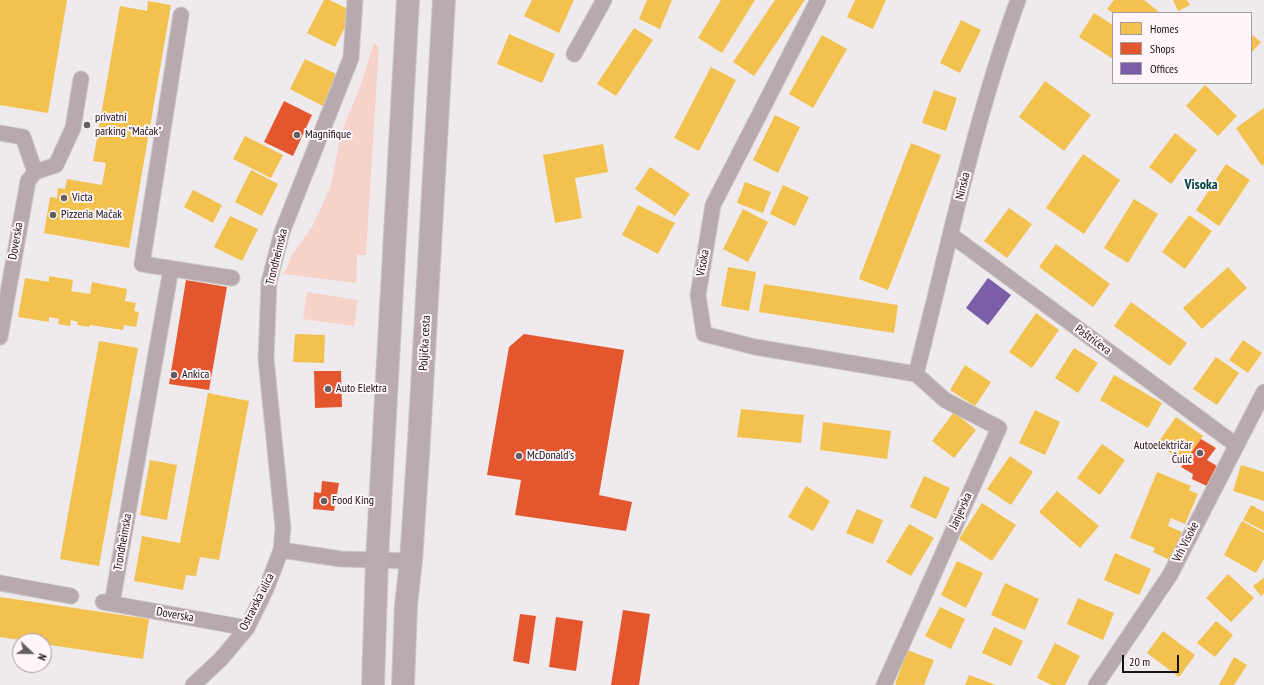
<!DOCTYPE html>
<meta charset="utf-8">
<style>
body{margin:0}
#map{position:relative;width:1264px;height:685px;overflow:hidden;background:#efeaed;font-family:"PT Sans Narrow",sans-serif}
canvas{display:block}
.legend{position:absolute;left:1112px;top:12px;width:140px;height:72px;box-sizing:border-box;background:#fff5fb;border:1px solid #a29b9f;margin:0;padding:5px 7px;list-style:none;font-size:12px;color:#161315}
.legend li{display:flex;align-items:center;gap:8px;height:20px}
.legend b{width:20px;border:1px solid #a29b9f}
.north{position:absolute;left:12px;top:633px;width:40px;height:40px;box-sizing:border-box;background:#fff5fb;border:1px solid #a29b9f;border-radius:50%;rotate:112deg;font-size:11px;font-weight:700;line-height:16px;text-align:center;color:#161315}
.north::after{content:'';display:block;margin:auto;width:14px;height:18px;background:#625e61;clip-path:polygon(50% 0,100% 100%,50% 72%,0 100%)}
.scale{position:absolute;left:1122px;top:655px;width:57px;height:18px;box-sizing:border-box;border:2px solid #161315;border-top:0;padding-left:5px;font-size:12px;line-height:14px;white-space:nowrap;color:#161315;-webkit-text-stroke:3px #fff5fb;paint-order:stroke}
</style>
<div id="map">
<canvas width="1264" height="685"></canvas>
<ul class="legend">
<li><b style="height:11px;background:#f2c14e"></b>Homes</li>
<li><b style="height:11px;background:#e4572e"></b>Shops</li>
<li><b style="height:11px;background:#7b5ea7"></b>Offices</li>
</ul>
<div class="north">N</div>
<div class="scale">20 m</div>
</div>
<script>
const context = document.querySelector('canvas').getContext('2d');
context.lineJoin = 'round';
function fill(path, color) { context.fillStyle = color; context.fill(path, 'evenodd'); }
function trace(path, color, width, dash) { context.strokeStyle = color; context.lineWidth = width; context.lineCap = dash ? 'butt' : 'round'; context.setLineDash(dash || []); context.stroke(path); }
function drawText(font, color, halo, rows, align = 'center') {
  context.font = font + ' "PT Sans Narrow",sans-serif'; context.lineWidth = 4; context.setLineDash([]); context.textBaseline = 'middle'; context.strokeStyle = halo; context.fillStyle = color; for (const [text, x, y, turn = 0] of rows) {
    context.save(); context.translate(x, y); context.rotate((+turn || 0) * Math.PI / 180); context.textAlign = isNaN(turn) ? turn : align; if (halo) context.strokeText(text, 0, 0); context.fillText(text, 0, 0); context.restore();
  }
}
fill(new Path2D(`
 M374,43L379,47L366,255H357L356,283L284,274L292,255L313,225L331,186L341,133L359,90Z
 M307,292L358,300L354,326L303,319Z`), '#f7d2c8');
fill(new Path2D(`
 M0,0H67L48,113L0,105Z
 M324,0H329L353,11L335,47L307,33Z
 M532,0H574L559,33L524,16Z
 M647,0H672L660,29L639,19Z
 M721,0H755L722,53L698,38Z
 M775,0H805L754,76L733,62Z
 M855,0H886L873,29L847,17Z
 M1114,0H1144L1158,11L1157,13H1113L1107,9Z
 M1173,0H1187L1190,5L1178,11Z
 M148,1L171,5L129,248L44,233L50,197L57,198L58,188L65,189L67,179L102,185L106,163L93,161L120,6L147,11Z
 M1094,13L1113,25V59L1079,37Z
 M961,20L981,30L960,73L940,63Z
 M634,28L653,40L616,96L597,84Z
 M509,34L555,54L542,83L497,64Z
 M1251,34L1261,42L1251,53Z
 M822,35L847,49L813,108L789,94Z
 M305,59L338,75L323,106L290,89Z
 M711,67L736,80L699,151L674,138Z
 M1045,81L1091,115L1064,151L1019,117Z
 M1205,85L1237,116L1218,136L1186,106Z
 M934,90L957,98L946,131L922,123Z
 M1264,108V164L1262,166L1236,128Z
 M775,115L800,127L778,173L753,160Z
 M1175,133L1197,150L1171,184L1149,167Z
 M245,136L283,155L271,178L233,159Z
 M911,143L941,155L888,290L859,279Z
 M603,144L608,172L575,178L582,218L555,223L543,155Z
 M1083,154L1120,180L1084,234L1046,208Z
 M1226,164L1250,180L1219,226L1196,210Z
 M650,167L690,194L675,216L635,189Z
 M251,170L278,184L262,216L235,202Z
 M745,182L771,192L763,213L737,203Z
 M783,185L809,197L795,226L770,214Z
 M193,190L222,205L213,223L184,207Z
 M1134,199L1158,214L1128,263L1104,248Z
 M638,205L675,223L658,254L622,235Z
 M1009,208L1032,224L1007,258L984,241Z
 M743,209L768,222L748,262L723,249Z
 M1189,215L1212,231L1185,269L1162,252Z
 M230,216L258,229L242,261L214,247Z
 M1056,244L1110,284L1093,307L1039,267Z
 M728,267L756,272L749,311L721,306Z
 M1228,267L1247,288L1202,329L1183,308Z
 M49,276L73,280L71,291L90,294L92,282L127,289L125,301L136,303L134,311L139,312L136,327L124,325L123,330L90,325L89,327L77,325L78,322L71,320L70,326L58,324L59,319L49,317V322L18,317L25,278L49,282Z
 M764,284L898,305L894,333L759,312Z
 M1131,302L1187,343L1170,366L1114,326Z
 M1036,313L1059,330L1032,368L1009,352Z
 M295,334L325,335L324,363L293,362Z
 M1243,340L1262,353L1248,373L1229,360Z
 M99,341L138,348L99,566L60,559Z
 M1074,348L1098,363L1078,393L1055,378Z
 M1216,357L1239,373L1217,405L1193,389Z
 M965,365L991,382L975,406L950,390Z
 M1114,375L1162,403L1148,428L1100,400Z
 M208,393L249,401L219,560L200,557L196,576L186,575L183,590L134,581L142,536L180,543Z
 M741,409L804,415L801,443L737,437Z
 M1035,410L1060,422L1045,455L1019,443Z
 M954,412L976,430L954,458L932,441Z
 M1176,417L1203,436L1185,463L1157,444Z
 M823,422L891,431L887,459L820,450Z
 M1102,444L1125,460L1100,495L1077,478Z
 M1010,456L1033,472L1011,505L987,489Z
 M150,460L177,465L167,520L140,515Z
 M1241,465L1264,472V501L1233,491Z
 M1157,472L1191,486L1189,490L1198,494L1185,524L1171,518L1168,526L1182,532L1170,560L1153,552L1155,548L1130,538Z
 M924,476L950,488L936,519L910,507Z
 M806,486L830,501L813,531L788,517Z
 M1057,491L1099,526L1080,548L1039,512Z
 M982,503L1016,525L992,561L959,539Z
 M1251,505L1264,512V531L1243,520Z
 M857,509L883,520L873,544L846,533Z
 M1242,521L1264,533V559L1256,573L1224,555Z
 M909,524L934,538L911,576L886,562Z
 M1115,553L1151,569L1139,595L1104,580Z
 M957,561L983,573L966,608L941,595Z
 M1228,574L1254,598L1231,622L1206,598Z
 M1264,578V593L1261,596L1253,586Z
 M1005,583L1039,599L1025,630L991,615Z
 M0,597L149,619L143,659L44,644V641H27L0,637Z
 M1078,598L1114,613L1103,640L1067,624Z
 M940,607L965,619L951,649L925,636Z
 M1216,621L1233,635L1215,657L1197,643Z
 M994,627L1023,641L1011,666L982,653Z
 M1163,631L1195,655L1179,677L1147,653Z
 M1055,643L1080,656L1065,685H1052L1037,678Z
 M907,650L934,660L924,685H895Z
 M1234,657L1247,665L1234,685H1219Z
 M969,675L996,685H965Z`), '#f2c14e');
fill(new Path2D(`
 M284,101L312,115L293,156L264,142Z
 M186,280L227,287L209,390L169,384Z
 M524,334L624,350L599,495L632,502L626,531L515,515L521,480L487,475L509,347Z
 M314,371H341L342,407L315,408Z
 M1201,439L1216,448L1207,460L1217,466L1209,487L1192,479L1193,474L1181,467Z
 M322,481L339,483L334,511L313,509L314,492L321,493Z
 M623,610L650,614L639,685H611Z
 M520,614L536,616L529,664L513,661Z
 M556,617L583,621L576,671L549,667Z`), '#e4572e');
fill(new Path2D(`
 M988,278L1011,295L988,325L966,308Z`), '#7b5ea7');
const street = new Path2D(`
 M818,0L713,205L698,295L704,334L755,347L916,374
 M181,15L142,264L232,278
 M574,54L604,0
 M0,133L23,137L35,172
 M951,235L1236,445
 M0,337L28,181L35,172L56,165L73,128L81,79
 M916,374C948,249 974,121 1018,0
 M281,550L341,559L411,561
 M0,583L71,596
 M103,602L247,628
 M112,603L171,269
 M193,685L221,659L247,628L267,587L281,550L283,528L266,359L269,282L282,232L351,58L355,0
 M884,685L999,428L945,400L916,374
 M1096,685L1170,575L1264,392`);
const primary = new Path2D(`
 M373,685L377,560L408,0
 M403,685L406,605L411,561L419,440L444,0`);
trace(street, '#cbc8ca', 17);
trace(primary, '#cbc8ca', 24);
trace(street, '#b8aaac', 15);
trace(primary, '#b9abaf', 22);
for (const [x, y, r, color] of [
 [87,125,4,"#625e61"],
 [297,135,4,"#625e61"],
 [64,198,4,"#625e61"],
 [53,215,4,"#625e61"],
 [174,375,4,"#625e61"],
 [328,389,4,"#625e61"],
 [1200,453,4,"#625e61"],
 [519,456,4,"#625e61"],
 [324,501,4,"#625e61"]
]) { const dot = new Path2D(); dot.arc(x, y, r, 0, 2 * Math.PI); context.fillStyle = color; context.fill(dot); trace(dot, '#fff5fb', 1.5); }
drawText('12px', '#161315', '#fff5fb', [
 ["privatni",95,118],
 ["parking \"Mačak\"",95,132],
 ["Magnifique",305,135],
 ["Victa",72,198],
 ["Pizzeria Mačak",61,215],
 ["Ankica",182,375],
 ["Auto Elektra",336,389],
 ["Autoelektričar",1192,446,"right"],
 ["Čulić",1192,460,"right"],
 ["McDonald's",527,456],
 ["Food King",332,501]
], 'left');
drawText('12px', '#161315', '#fff5fb', [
 ["Ninska",963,186,-76],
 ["Doverska",16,241,-80],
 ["Trondheimska",277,257,-76],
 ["Visoka",703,263,-80],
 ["Paštrićeva",1093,340,36],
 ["Poljička cesta",425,343,-87],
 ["Janjevska",961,511,-66],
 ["Trondheimska",123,542,-80],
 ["Vrh Visoke",1186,542,-63],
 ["Ostravska ulica",257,602,-63],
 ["Doverska",175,615,10]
]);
drawText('bold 14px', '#004343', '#fff5fb', [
 ["Visoka",1201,185]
]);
</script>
